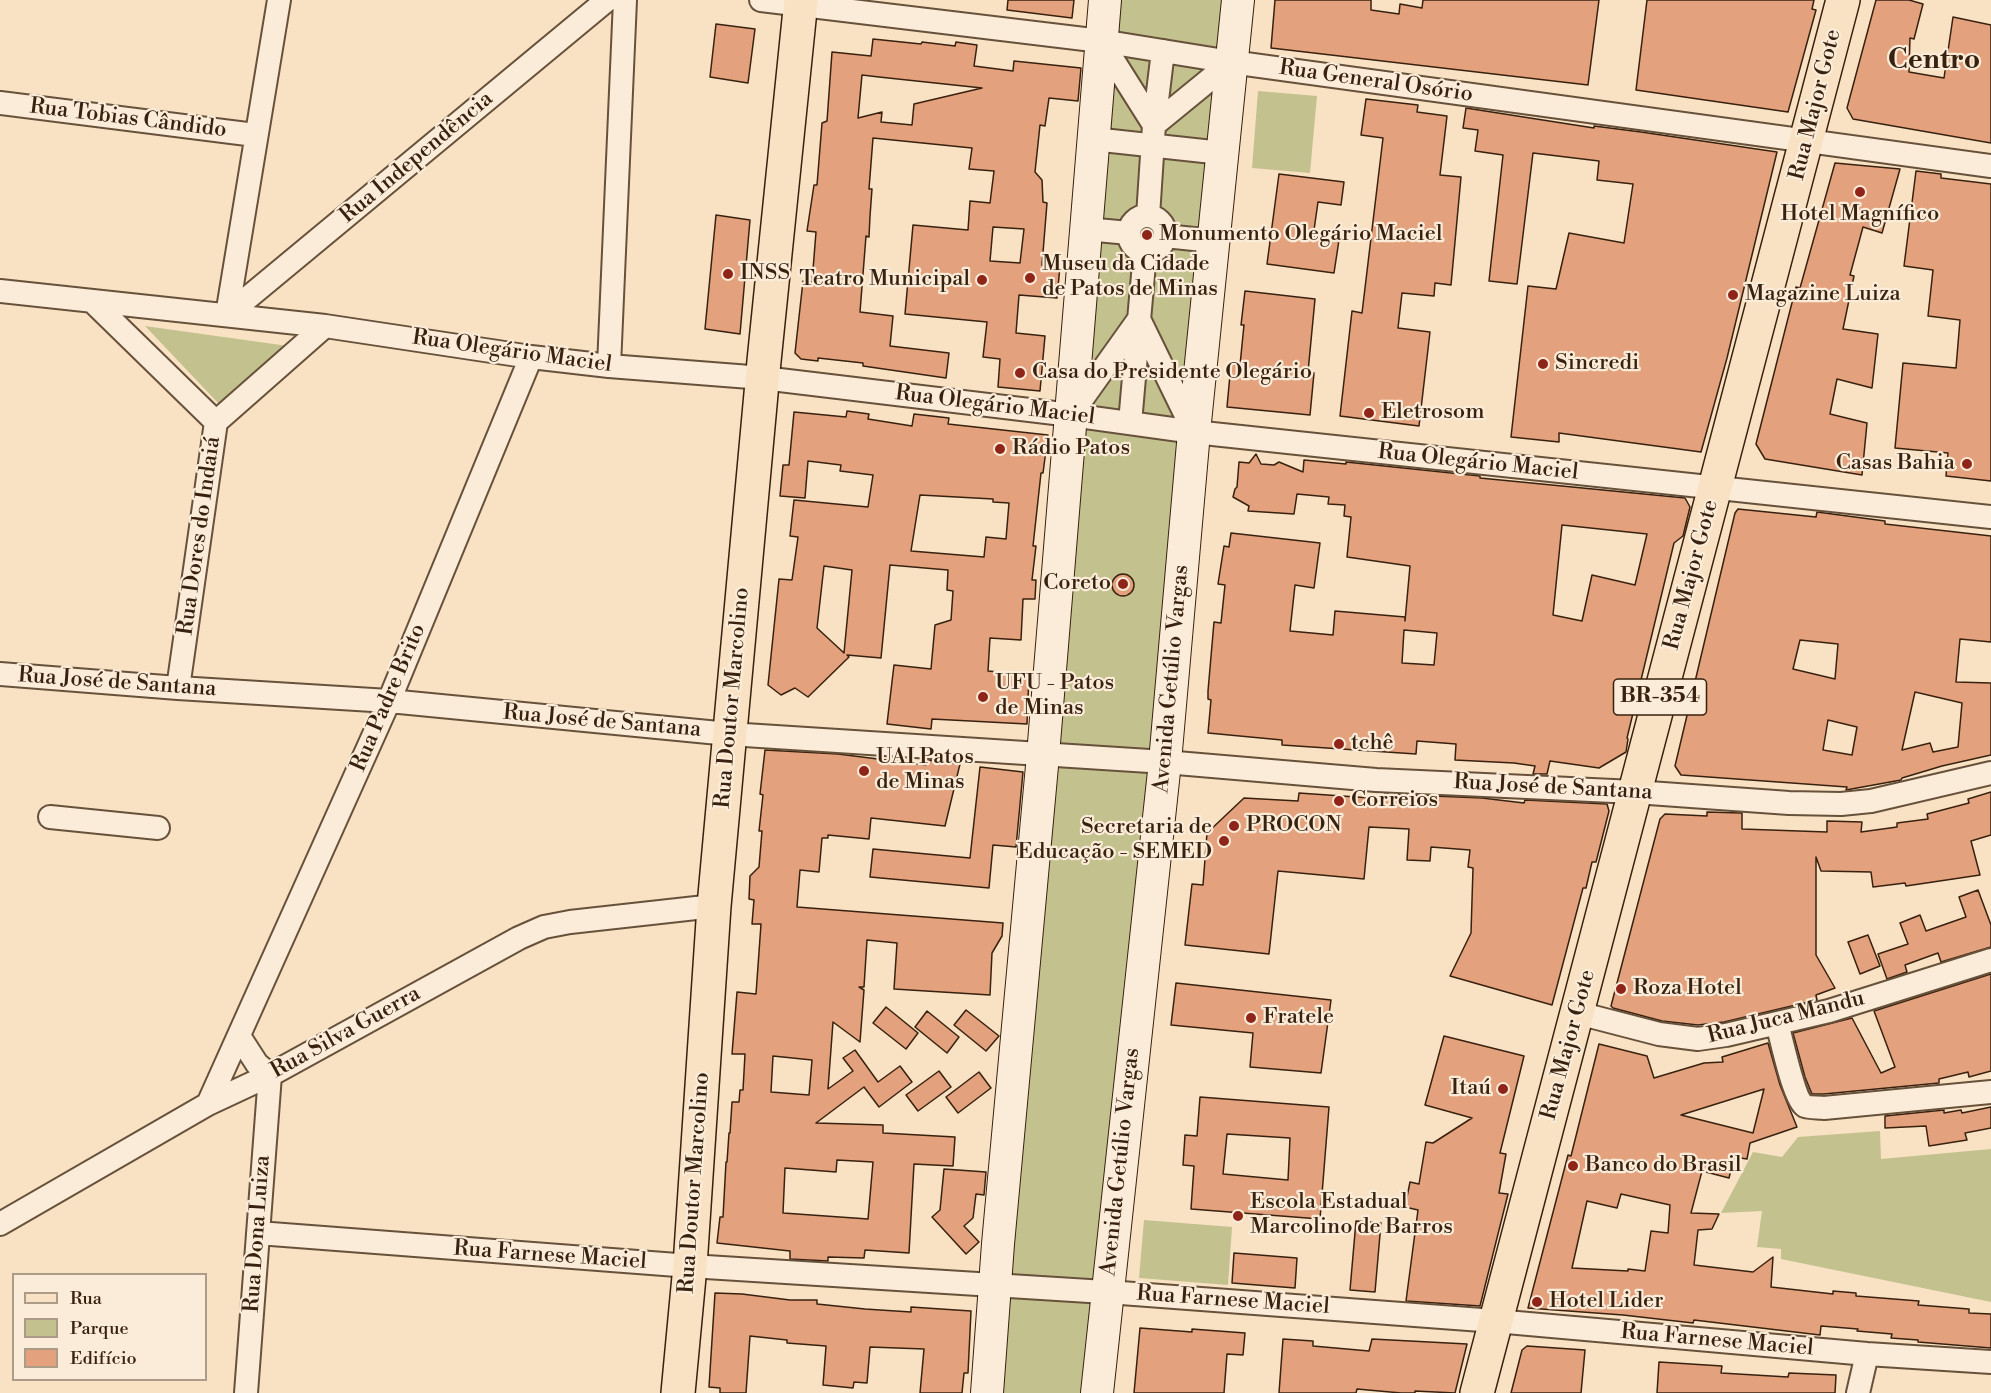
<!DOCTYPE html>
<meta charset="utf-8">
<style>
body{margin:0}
#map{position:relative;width:1991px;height:1393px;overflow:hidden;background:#f8e2c3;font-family:"Libre Bodoni",serif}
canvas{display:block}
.legend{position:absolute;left:12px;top:1273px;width:195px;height:108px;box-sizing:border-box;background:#faecd8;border:2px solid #ac9b87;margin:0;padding:8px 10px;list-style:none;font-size:18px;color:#38210e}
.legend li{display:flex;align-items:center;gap:12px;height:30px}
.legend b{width:30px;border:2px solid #ac9b87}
</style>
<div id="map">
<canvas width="1991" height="1393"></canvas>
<ul class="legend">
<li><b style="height:8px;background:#f8e2c3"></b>Rua</li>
<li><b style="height:16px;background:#c3c28f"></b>Parque</li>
<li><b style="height:16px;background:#e3a17e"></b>Edifício</li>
</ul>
</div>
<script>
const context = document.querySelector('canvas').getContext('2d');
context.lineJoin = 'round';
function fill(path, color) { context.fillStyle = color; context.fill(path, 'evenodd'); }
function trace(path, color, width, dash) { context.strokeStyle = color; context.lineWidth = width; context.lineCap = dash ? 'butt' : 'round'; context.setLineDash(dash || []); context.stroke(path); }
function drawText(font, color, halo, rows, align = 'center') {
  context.font = font + ' "Libre Bodoni",serif'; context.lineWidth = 4.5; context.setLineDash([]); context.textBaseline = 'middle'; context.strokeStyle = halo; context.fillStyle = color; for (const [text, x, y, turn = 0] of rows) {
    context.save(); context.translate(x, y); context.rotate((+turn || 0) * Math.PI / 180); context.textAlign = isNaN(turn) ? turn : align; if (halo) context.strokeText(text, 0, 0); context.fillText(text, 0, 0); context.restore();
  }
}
fill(new Path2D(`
 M1105,0H1238L1097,1393H987Z
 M1258,91L1317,96L1310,173L1252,168Z
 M145,326L288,346L219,404Z
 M1880,1131L1881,1159L1991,1149V1302L1781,1259V1249L1757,1247L1762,1211L1721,1213L1753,1152L1782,1157L1798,1137Z
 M1144,1220L1232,1227L1228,1285L1139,1278Z`), '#c3c28f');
const building = new Path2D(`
 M1008,0H1074L1072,18L1007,10Z
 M1275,0H1371V10L1399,14L1400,4L1422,8L1423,0H1599L1588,85L1271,48Z
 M1647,0H1814L1812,9L1816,10L1788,112L1636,90Z
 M1876,0H1909L1923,4L1914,39L1910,38L1909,72L1944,78L1953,17L1991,25V143L1853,119L1847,108Z
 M716,24L755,29L748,83L710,77Z
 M873,39L921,44L922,42L955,46L956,42L977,45L974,66L1013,71L1014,61L1081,68L1078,101L1049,98L1045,126L1040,125L1035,172L1042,180L1043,202L1047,203L1042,265L1060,266L1057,298L1019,295L1016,333L1045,336L1040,391L998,387L1000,359L983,357L987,322L905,314L913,225L968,230L970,201L990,203L994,171L969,169L972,148L873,138L869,189H872L870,216L869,237L866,236L860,312L893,316L890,346L949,353L946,378L863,366V363L818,358V361L801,359L795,353L803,281L812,282L816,232L807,231L814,185H817L822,123L827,121L832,52L871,56ZM862,75L879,77L982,88L914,104L912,125L881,122L882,112L858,118ZM993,227L1024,229L1020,263L990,261Z
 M1366,99L1418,105L1417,112L1447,116L1440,175L1461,177L1451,285L1435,283L1434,296L1402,293L1398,328L1430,332L1419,426L1340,416L1352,311L1362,313L1383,138L1361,135Z
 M1466,108L1594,128V126L1641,132L1777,152L1727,358L1701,452L1559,433V442L1511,437L1528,286L1556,289L1569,233L1624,243L1633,184L1597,180L1599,161L1533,153L1517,284L1489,281L1503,155L1475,151L1478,130L1463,128Z
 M1835,163L1900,169L1882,233L1863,227L1850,275L1854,276L1843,329L1878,334L1872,388L1837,379L1830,414L1867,423L1862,475L1765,459L1756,444L1796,287L1800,288Z
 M1916,171L1941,174V178L1991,184V481L1946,476L1948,453L1895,448L1903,363L1956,368L1960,320L1928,316L1933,270L1904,266Z
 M1279,174L1344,182L1341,205L1318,202L1313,237L1339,240L1334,273L1267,264Z
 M716,215L750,220L740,334L705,329Z
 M1245,291L1315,299L1308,372L1314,373L1310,415L1227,407L1231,364L1240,365L1244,325H1241Z
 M847,411L869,414L868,419L912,426L914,414L949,418L948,424L1048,435L1043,473H1041L1033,546H1036L1032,580H1036L1035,599H1023L1021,640L990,638L988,671L1029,675L1027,724L932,719L931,729L887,724L894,665L931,669L935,625L951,620L953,591L947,590L948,570L890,565L881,658L847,655L849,657L808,697L795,688L781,695L768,685L779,579L792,580L798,537L790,536L794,500L868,507L873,475L840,471L841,465L808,461L805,498L780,496L783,465H789L794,412L846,417ZM920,495L993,499V502L1009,503L1006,539L986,537L984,557L911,551ZM824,566L852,570L844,653L817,628Z
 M1256,454L1261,464L1274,465L1279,462L1303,472L1304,460L1346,464V462L1480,476V478L1685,498L1690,507L1683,536L1674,543L1627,738L1628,739L1626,752L1599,768L1550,761L1547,774H1533L1535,766L1514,763L1455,760L1456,744L1417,741L1416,754L1282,745V740L1208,733L1211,700L1208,699V691L1214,622L1221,623L1225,585L1218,584L1224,546L1229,547L1231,533L1320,543L1314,588L1295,585L1290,631L1333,635L1335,611L1405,617V621L1410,566L1347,557L1351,517L1344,516L1345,505L1328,504L1329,497L1297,494L1294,514L1248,511L1249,506L1233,497L1235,489L1237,487L1239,462L1249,463ZM1562,525L1647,534L1635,585L1592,575L1582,621L1553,615ZM1404,630L1437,633L1434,665L1402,663Z
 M1738,509L1816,517L1817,512L1885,521V524L1991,536V642L1960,639L1956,682L1991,683V755L1942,766L1902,778L1901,780L1846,790L1847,787L1681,775L1675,766L1735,513ZM1800,640L1838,644L1835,679L1793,669ZM1915,692L1962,703L1958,747L1933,752L1930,743L1902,750ZM1828,720L1857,727L1852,755L1823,750Z
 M1112 585a11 11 0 1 1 22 0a11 11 0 1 1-22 0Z
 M765,750L838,754L926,765V760L951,762V763L960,764L945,826L871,818L869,839L828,835V838H822L819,872L800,870L797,907L1003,923L1002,936L992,953L990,995L894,989L897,943L867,940L864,987H859L864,990L860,1042L833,1022L828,1089L853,1071L843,1058L855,1050L878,1082L900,1066L912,1082L879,1107L864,1087L816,1123L883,1125V1133L955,1137L953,1166L914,1164L909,1253L865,1250L864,1258L828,1257V1261L790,1259V1251L717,1243L720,1217H723L726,1162H727L729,1133H730L732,1102H739L740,1090H743L745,1054H732L737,992L756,994L761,924H752L754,900L749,899L750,876L759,867L762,831H759L763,795L760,794ZM773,1056L812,1060L809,1095L771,1092ZM837,1160L873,1162L868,1219L783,1213L785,1168L836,1172Z
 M980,767L1023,772L1016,847L993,845L989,888L870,877L873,849L970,858Z
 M1991,792V835L1971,841L1980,875L1906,886L1905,883L1873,887L1871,872L1821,871L1816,857V955L1835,988L1816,995L1817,1000L1724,1022L1698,1025L1662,1021L1613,1008L1611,1006L1660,819L1665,814L1707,816V812L1742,813V829L1827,832V821L1862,822L1861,832L1897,827V823L1928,819L1927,814L1969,803L1968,799Z
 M1299,793L1385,799V794L1482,798L1524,803L1525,800L1607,804L1609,811L1596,862H1592L1586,888H1583L1552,1005L1450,976L1471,933L1473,868L1468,867L1470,850L1431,847L1430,861L1407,860L1409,829L1369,827L1364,879L1278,871L1269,954L1185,945L1192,884L1203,885L1207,833L1244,798L1298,801Z
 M1978,890L1991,925V947L1941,962L1938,953L1905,965L1907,972L1887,979L1878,954L1908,944L1900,923L1920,915L1926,931L1966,917L1959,897Z
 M1868,935L1880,966L1860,974L1848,942Z
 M1991,974V1071L1969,1077L1968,1072L1939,1079V1083L1824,1094H1812L1805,1077L1793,1033L1852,1018L1881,1073L1895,1067L1874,1011Z
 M1176,983L1331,1000L1321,1073L1250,1067L1253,1033L1171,1025Z
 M886,1007L918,1033L906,1049L873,1023Z
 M966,1010L999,1036L986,1051L954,1025Z
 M927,1011L959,1037L947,1053L915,1027Z
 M1444,1036L1524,1056L1500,1153L1506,1154L1499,1193L1508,1194L1480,1306L1406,1301L1418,1210L1405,1207L1410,1182L1419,1184L1426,1142L1433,1143L1472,1118L1425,1105Z
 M1768,1043L1780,1085L1797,1127L1750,1143L1747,1159L1734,1157L1729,1178L1702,1171L1691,1213L1719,1214L1712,1229L1698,1230L1694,1265L1753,1272L1773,1257L1771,1287L1833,1294V1291L1856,1293V1296L1919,1301L1918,1305L1969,1309V1313L1991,1314V1348L1918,1342V1340L1891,1338L1892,1334L1857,1331L1858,1329L1821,1326L1820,1335L1694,1320L1693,1323L1623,1315L1528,1308L1568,1155L1571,1156L1599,1044L1647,1056L1654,1078L1704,1063L1723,1062L1722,1057ZM1764,1089L1753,1133L1681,1115ZM1621,1194L1670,1205L1668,1233L1651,1231L1645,1271L1628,1269V1271L1572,1268L1587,1201L1617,1208Z
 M939,1071L951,1087L918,1111L906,1095Z
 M979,1072L991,1088L958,1113L946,1097Z
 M1200,1097L1329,1107L1320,1219L1191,1209L1194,1166L1183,1165L1185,1135L1197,1136ZM1227,1134L1290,1138L1288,1180L1223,1174Z
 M1991,1107V1128L1965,1133L1967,1140L1929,1146L1926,1126L1885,1128V1116L1944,1110V1113L1961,1110L1962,1113Z
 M944,1169L986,1172L984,1195L976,1194L973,1218L964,1226L979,1242L966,1254L932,1217L940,1210Z
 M1356,1221L1381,1223L1375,1292L1350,1290Z
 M1234,1253L1297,1258L1295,1288L1232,1283Z
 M715,1293L742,1294L790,1300H817V1304L865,1309L911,1312V1307L971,1311L968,1373H964L962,1393H920L924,1349L870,1347L867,1383L854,1382L853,1388L823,1385L826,1346L787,1343V1340L750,1336L746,1393H720V1388L709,1387Z
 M1140,1328L1192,1332V1329L1245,1333L1243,1355L1227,1354L1224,1393H1134Z
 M1283,1339L1313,1341V1346L1369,1351L1372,1339L1467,1344L1455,1393L1415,1391V1393H1401L1357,1389L1356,1393H1279Z
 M1527,1346L1585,1350L1581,1393H1511L1522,1350Z
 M1659,1362L1722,1366L1721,1373L1788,1377L1789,1373L1836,1375L1835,1393H1657Z`);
fill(building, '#e3a17e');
trace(building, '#38210e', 1.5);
const street = new Path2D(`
 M761,0L1101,41L1231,62L1991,166
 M1101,41L1154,125L1231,62
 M0,103L255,135
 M1093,139L1222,153
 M1148,216L1154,125L1163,51
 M1129 234a18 18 0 1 1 36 0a18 18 0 1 1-36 0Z
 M1086,229L1129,233
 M1165,236L1213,241
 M0,291L325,326L531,357L609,366L763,378L1071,415L1194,432L1991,517
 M92,301L216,422
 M227,315L607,0
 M227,315L279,0
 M609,366L625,0
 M1072,413L1139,319L1194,432
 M1130,423L1145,252
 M0,674L178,688L389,701L729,734L1165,762L1376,780L1635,792L1789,803L1841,804L1871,801L1991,773
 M178,688L216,422L325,326
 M50,817L158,828
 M1578,1013L1659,1034L1698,1039L1726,1035L1829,1011L1991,960
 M1777,1023C1781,1037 1794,1100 1805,1106C1810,1108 1819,1107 1824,1108L1991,1092
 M239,1036L257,1064L270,1075
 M208,1104L389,701L531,357
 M0,1224L208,1104L270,1075L519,938L544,927L570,922L714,906
 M258,1233L690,1266L1121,1293L1495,1321L1867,1354L1991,1362
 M246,1393L270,1075
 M1858,1393L1867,1354`);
const secondary = new Path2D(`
 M987,1393L998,1244L1043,755L1105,0
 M1097,1393L1165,762L1194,432L1238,0`);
const primary = new Path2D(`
 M678,1393L690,1266L714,906L764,361L801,0
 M1477,1393L1843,0`);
trace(street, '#68513b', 26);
trace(secondary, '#38210e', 34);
trace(primary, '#38210e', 36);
trace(street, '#faecd8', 22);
trace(secondary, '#faecd8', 32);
trace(primary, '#f8e2c3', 33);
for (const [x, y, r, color] of [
 [1860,192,6,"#8f2418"],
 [1147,235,6,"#8f2418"],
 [728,274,6,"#8f2418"],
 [1030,278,6,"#8f2418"],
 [982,280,6,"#8f2418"],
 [1733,295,6,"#8f2418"],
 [1543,364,6,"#8f2418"],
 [1020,373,6,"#8f2418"],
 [1369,413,6,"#8f2418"],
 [1000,449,6,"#8f2418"],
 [1967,464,6,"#8f2418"],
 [1123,584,6,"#8f2418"],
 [983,697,6,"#8f2418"],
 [1339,744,6,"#8f2418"],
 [864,771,6,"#8f2418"],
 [1339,801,6,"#8f2418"],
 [1234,826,6,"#8f2418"],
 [1224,841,6,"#8f2418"],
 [1621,989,6,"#8f2418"],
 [1251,1018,6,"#8f2418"],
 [1503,1089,6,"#8f2418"],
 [1573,1166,6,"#8f2418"],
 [1238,1216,6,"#8f2418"],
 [1537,1302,6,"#8f2418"]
]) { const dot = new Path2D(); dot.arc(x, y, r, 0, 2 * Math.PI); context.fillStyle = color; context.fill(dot); trace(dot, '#faecd8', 2); }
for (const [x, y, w] of [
 [1660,697,93]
]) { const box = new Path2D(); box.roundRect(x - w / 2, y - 18, w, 36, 4.5); context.fillStyle = '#faecd8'; context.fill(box); trace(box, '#38210e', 1.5); }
drawText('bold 21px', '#38210e', null, [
 ["BR-354",1660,697]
]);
drawText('22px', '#38210e', '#faecd8', [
 ["Rua General Osório",1376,82,8],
 ["Rua Major Gote",1816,105,-76],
 ["Rua Tobias Cândido",128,119,7],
 ["Rua Independência",417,158,-40],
 ["Rua Olegário Maciel",512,352,8],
 ["Rua Olegário Maciel",995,406,7],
 ["Rua Olegário Maciel",1478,463,6],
 ["Rua Dores do Indaiá",200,536,-82],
 ["Rua Major Gote",1692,575,-75],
 ["Avenida Getúlio Vargas",1172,679,-85],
 ["Rua José de Santana",117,683,4],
 ["Rua Padre Brito",389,698,-67],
 ["Rua Doutor Marcolino",733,698,-85],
 ["Rua José de Santana",602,722,5],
 ["Rua José de Santana",1553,788,3],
 ["Rua Juca Mandu",1786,1018,-14],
 ["Rua Silva Guerra",346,1033,-29],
 ["Rua Major Gote",1569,1045,-75],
 ["Avenida Getúlio Vargas",1121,1162,-84],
 ["Rua Doutor Marcolino",695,1183,-86],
 ["Rua Dona Luiza",258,1234,-86],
 ["Rua Farnese Maciel",550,1256,4],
 ["Rua Farnese Maciel",1233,1301,4],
 ["Rua Farnese Maciel",1717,1341,5]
]);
drawText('22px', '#38210e', '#faecd8', [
 ["Hotel Magnífico",1860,215,"center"],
 ["Monumento Olegário Maciel",1159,235],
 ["Museu da Cidade",1042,265],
 ["de Patos de Minas",1042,290],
 ["INSS",740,274],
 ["Teatro Municipal",970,280,"right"],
 ["Magazine Luiza",1745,295],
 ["Sincredi",1555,364],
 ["Casa do Presidente Olegário",1032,373],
 ["Eletrosom",1381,413],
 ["Rádio Patos",1012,449],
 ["Casas Bahia",1955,464,"right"],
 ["Coreto",1111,584,"right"],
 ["UFU - Patos",995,684],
 ["de Minas",995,709],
 ["tchê",1351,744],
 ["UAI Patos",876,758],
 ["de Minas",876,783],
 ["Correios",1351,801],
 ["PROCON",1246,826],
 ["Secretaria de",1212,828,"right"],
 ["Educação - SEMED",1212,853,"right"],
 ["Roza Hotel",1633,989],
 ["Fratele",1263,1018],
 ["Itaú",1491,1089,"right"],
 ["Banco do Brasil",1585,1166],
 ["Escola Estadual",1250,1203],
 ["Marcolino de Barros",1250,1228],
 ["Hotel Lider",1549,1302]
], 'left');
drawText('bold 28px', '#38210e', '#faecd8', [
 ["Centro",1934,61]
]);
</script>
